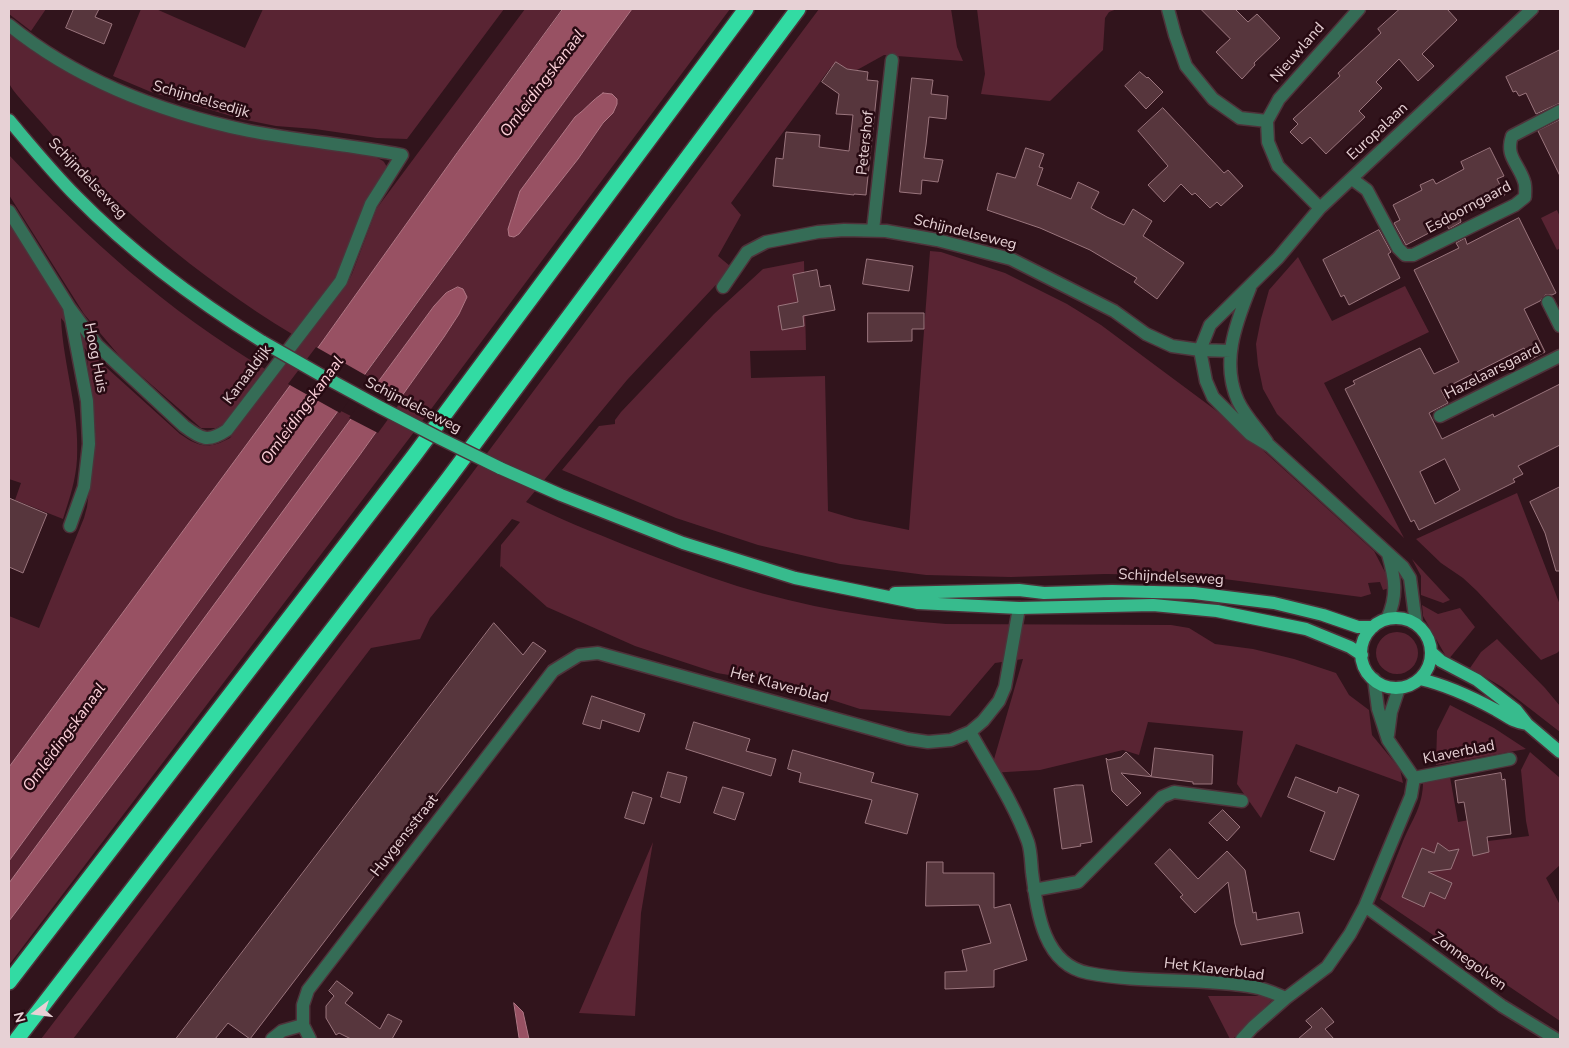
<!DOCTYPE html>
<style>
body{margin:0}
#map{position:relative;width:1569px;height:1048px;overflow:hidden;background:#31141c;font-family:"Nunito Sans",sans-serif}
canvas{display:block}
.frame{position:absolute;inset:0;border:10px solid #e7d1d5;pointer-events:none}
.north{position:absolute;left:10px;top:988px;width:50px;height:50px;-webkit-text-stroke:4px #270a12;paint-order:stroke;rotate:255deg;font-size:14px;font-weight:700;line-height:20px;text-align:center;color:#e7d1d5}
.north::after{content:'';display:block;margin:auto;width:18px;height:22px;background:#e7d1d5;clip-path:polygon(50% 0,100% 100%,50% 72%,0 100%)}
</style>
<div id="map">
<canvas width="1569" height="1048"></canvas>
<div class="frame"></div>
<div class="north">N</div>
</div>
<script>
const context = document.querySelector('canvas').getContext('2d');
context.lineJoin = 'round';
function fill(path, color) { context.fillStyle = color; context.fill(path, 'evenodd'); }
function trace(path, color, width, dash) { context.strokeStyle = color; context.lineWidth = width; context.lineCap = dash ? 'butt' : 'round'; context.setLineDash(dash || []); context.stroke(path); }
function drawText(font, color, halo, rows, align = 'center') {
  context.font = font + ' "Nunito Sans",sans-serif'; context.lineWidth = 5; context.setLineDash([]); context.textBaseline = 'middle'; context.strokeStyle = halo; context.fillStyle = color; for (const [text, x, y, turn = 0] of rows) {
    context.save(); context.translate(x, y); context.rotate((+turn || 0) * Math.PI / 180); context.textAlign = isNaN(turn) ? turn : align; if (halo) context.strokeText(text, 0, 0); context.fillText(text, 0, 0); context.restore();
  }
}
fill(new Path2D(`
 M9,9H46L31,31L9,14Z
 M141,9H156L245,48L263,9H504L407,139L377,138L315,129L276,126L241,119L151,92L113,76Z
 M525,9H563L457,153L317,349L9,767V616L39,628L84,518L87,507L96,435L86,350L61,318C63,365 80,411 77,459C76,480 69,500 63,519L15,500L21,483L9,479V214L87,336L88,345L87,350L180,434C199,447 208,450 230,438L300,339L308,334L347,284L352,274L377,208Z
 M632,9H730L411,436L9,965V921L243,612L359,456L444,337L459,314L467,297L446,293L434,306L378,382L365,375ZM597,97L613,113L603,123L578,159L519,234L514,237L575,117L584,111Z
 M819,9H951L957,47L963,61L884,55L857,70L831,67L731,203L741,215L718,256L730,266L726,274L627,380L526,502C559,519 593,532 627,546C663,560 700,574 737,586C805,607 875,619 946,624L1171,625L1189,628L1215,644L1253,649L1294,659L1336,673L1349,695L1369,710L1372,735L1400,769L1403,783L1296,744L1261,818L1237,784L1243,731L1148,722L1139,755L1123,750L1040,770L990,773L1023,659L995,663L950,716L860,709L782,684L717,673L635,646L547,607L501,566L500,568L501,545L520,522L512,519L430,618L420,639L371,648L73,1039H41L470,476Z
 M977,9H1117L1109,12L1105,18L1103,50L1050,101L981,94L985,74Z
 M9,33C45,63 88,83 132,101C153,110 174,119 196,125C227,133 258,138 289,143C308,145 370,151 383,161C385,163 385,164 387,167L340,269L329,287L292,334C198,277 111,204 40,121C34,114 11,90 9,83C6,75 9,43 9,33Z
 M9,155C87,239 167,310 265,369L223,424L216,428H201L122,359L84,314L9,195Z
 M1557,210L1560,217V248L1557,250L1541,218Z
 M930,251L941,252L1005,273L1067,304L1101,325L1214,409L1256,444L1374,551L1386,574L1389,588L1383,590L1380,582L1368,583L1371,594L1361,597L1209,577L1174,575L1105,574L1011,577L926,575L840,564L758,545L676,518L562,470L599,426L615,424V420L621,412L714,314L763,269L804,261L806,350L750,351L751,378L825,376L828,511L855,519L909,530Z
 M1298,257L1332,321L1405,286L1429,332L1324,383L1404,538L1277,414L1263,389L1258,365L1256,344L1261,319L1269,290Z
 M339,410L353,417L9,883V861Z
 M1517,493L1560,605V650L1557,653L1541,660L1477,591L1463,578L1441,563L1416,539Z
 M1412,559L1450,600L1443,603L1421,595V576Z
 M1422,605L1438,614L1460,608L1475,627L1448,660L1423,616Z
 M1376 653a21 21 0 1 1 42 0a21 21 0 1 1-42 0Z
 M1497,639L1545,688L1560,706V732L1502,687L1470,668L1481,652Z
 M1450,705L1494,728L1526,749L1436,765L1437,731Z
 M1530,752L1560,778V865L1546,878L1560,905V1021L1380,899C1388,880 1395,860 1403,841C1412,820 1423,806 1423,782L1450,777L1458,822L1469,820L1472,843L1529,836L1526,821L1521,770Z
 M653,842L641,913L635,1016L579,1013Z
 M1208,996H1276L1233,1039H1230Z`), '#592433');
const water = new Path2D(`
 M563,9H632L9,861V767L317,349L457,153Z
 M603,93L612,94L617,99V104L613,113L603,123L578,159L519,234L514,237L509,236L508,229L520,191L575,117C585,110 592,100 603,93Z
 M458,287L463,289L467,297L459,314L444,337L359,456L243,612L9,921V883L434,306L446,293Z
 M514,1003L523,1012L529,1039H519V1038Z`);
fill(water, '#985163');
trace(water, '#b07785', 1);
fill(new Path2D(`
 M316,347L367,376L340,413L288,384Z
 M376,381L405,396L378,433L349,418Z`), '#31141c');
const building = new Path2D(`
 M74,9H99L95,17L112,24L104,44L66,28Z
 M1201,9H1235L1248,22L1257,14L1280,38L1254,63L1255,65L1242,79L1216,52L1230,39Z
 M1400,9H1447L1457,20L1422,54L1434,66L1418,81L1399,59L1376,82L1382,88L1359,111L1365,117L1326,154L1310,137L1302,144L1290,132L1298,124L1293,119L1340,76L1338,73L1381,33L1378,29Z
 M1560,50V103L1536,114L1526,93L1519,96L1516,91L1513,92L1506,77Z
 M836,62L847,69L868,72L867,80L878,81L866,195L854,194V195L773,186L776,158L783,159L786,132L820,135L819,147L849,151L853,115L836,114L839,94L822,82Z
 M1140,72L1147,78L1148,77L1163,92L1146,109L1125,86Z
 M912,78L933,80L931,94L948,96L946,119L929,117L926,145L924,158L943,160L938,182L922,180L921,194L900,192Z
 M1163,108L1224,173L1228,170L1243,186L1221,206L1217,202L1210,208L1195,193L1192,195L1181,184L1164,202L1148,185L1168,166L1138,131Z
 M1560,120V176L1538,131Z
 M1026,148L1044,154L1039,167L1043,168L1037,185L1071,199L1078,182L1099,192L1091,208L1107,217L1124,225L1133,209L1152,221L1143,236L1184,263L1157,299L1134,282L1137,278L1090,250L1040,228L987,210L997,173L1015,178Z
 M1490,148L1504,176L1497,179L1505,195L1460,218L1461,222L1449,229L1446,224L1406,245L1394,223L1400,220L1393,205L1422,190L1420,185L1433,179L1436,184L1464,169L1461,162Z
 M1519,218L1556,293L1552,295H1545L1540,301L1524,309L1545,352L1530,360L1524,348L1441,390L1448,403L1429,413L1442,439L1493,414L1494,417L1560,384V445L1518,466L1523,474L1513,479L1515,482L1419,530L1414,520L1411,522L1345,389L1355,384L1353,381L1420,348L1434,374L1459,362L1414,270L1459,248L1456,243L1465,238L1467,244ZM1445,459L1460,490L1435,504L1420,472Z
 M1379,230L1391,252L1388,254L1400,278L1349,305L1344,295L1341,297L1323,260Z
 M867,259L913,266L909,291L863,284Z
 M817,270L820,287L830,285L835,310L803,316L804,326L782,330L778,306L798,302L793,275Z
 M868,313H924V329H912V341L868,342Z
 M1560,487V571H1556L1545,533L1530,502Z
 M9,498L47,514L23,573L9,567Z
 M494,623L523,655L533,642L546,651L250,1039L228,1023L215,1039H176Z
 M592,696L645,714L639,732L602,720L600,729L583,724Z
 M694,722L750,739L746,751L776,759L771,776L686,749Z
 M1155,748L1213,755L1212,784H1193V782L1121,773L1141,793L1127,806L1112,791L1106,758L1108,760L1121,757L1126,752L1151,776Z
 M793,750L874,773L871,782L918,794L907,834L865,823L872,800L799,782L801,773L788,769Z
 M668,772L687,777L680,803L661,797Z
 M1501,773L1502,780L1505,779L1511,834L1487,837L1489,852L1473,856L1464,802L1458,803L1455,781Z
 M1296,777L1337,793L1339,787L1359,795L1334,860L1310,851L1325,812L1288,797Z
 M1076,785H1083L1092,842L1080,844L1081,846L1062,849L1054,789Z
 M723,787L744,793L735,820L714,813Z
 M633,792L652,798L644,824L625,818Z
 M1223,810L1240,827L1227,841L1209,823Z
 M1438,843L1449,851L1459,849L1451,869L1428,872L1452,883L1445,899L1430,892L1424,907L1402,897L1422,848L1434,853Z
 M1170,849L1198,879L1227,851L1245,870L1253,913L1256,912L1257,920L1299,912L1303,933L1241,945L1235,924L1228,882L1195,913L1180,897L1183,895L1155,864Z
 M927,862H943V873H994V908L1010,904L1027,960L994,970V987L945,989V972L967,971L962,950L991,943L979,905L926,906Z
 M337,981L353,993L345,1003L380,1029L388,1014L402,1021L392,1039H351L339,1033L336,1035L326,1018V1006L334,996L329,991Z
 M1322,1008L1334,1022L1325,1029L1334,1039H1298L1312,1027L1306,1021Z`);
fill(building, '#57363d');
trace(building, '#9a757d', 1);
const minor = new Path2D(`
 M1168,9L1175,35L1186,66L1213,99L1240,118L1267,121
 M9,25C78,81 163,113 249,131C300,141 351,145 402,155L371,204L341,281L227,430C208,443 201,439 184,426L97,345L69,307
 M1352,179L1367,190L1398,248L1405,255H1413L1515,205L1525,197C1525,192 1526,186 1524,181C1518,163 1505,156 1512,136L1560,111
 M1320,208L1278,166L1268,142L1267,121L1279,99L1359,9
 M9,211L69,307L87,401L89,444L84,487L70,526
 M873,230L892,60
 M723,287L747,252L766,242L818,232L844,230L886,231L937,240L1011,259L1114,311L1146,334L1172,346L1200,350L1231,351
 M1250,288C1235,325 1221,363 1238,401C1245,416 1258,429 1267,442
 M1548,302L1560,326
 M1440,416L1560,356
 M1387,619C1398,596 1395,578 1388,554
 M1416,624L1410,578L1403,567L1270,446L1250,434L1213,397L1206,381L1200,350L1210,325L1278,258L1320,208L1532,9
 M970,732C990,768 1014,803 1028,842C1031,851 1031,862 1032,872C1037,909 1042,964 1088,973C1143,984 1199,977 1254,987C1265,989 1276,994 1286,998
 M1388,735L1391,712L1399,688
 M1414,778L1510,759
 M1034,890L1078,882L1162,797L1174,792L1242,801
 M1365,906L1502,1006L1556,1039
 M303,1025L310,1039
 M272,1039L282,1031L303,1025V1005L308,990L553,671L579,655L598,653L908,739L928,742L951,740L970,732L983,721L999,701L1005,687L1019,608
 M1242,1039L1253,1027L1286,998L1327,967L1350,934L1365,906L1411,796L1414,778L1388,740L1378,709L1374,679`);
const major = new Path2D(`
 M9,120C31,146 53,173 77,197C132,253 197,301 263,342
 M500,468L561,495L683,543L795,578L918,603L1019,608L1153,605L1217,611L1306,629L1350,647L1362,655
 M895,593L1019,590L1044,593L1112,591L1194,593L1274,603L1323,615L1358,627H1373
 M1361 653a35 35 0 1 1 70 0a35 35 0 1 1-70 0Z
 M1431,652L1441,661L1477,680L1516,710L1527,724L1560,752
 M1420,679C1446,685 1472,697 1496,710C1508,717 1513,722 1527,724`);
const highway = new Path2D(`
 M9,982L413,457L746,9
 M17,1039L448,479L798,9`);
trace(minor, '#4e323a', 15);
trace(major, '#4e323a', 15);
trace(highway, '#4e323a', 18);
trace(minor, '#356c56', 12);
trace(major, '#37bb8d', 12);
trace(highway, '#32dba3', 15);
const majorBridge = new Path2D(`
 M263,342C340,387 419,429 500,468`);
trace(majorBridge, '#4e323a', 15, []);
trace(majorBridge, '#37bb8d', 12);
drawText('15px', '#e7d1d5', '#270a12', [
 ["Nieuwland",1298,53,-49],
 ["Schijndelsedijk",201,100,16],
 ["Europalaan",1378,132,-43],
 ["Petershof",866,143,-84],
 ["Schijndelseweg",87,179,46],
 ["Esdoorngaard",1469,208,-28],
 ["Schijndelseweg",965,233,14],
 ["Hoog Huis",95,358,79],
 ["Hazelaarsgaard",1493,372,-27],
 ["Kanaaldijk",248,375,-53],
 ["Schijndelseweg",413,406,27],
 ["Schijndelseweg",1171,578,3],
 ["Het Klaverblad",779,686,15],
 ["Klaverblad",1459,753,-11],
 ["Huygensstraat",405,836,-52],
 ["Zonnegolven",1469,962,36],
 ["Het Klaverblad",1214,970,7]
]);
drawText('italic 16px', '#fcd0d9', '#270a12', [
 ["Omleidingskanaal",543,84,-53],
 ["Omleidingskanaal",303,411,-54],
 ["Omleidingskanaal",65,738,-54]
]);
</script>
